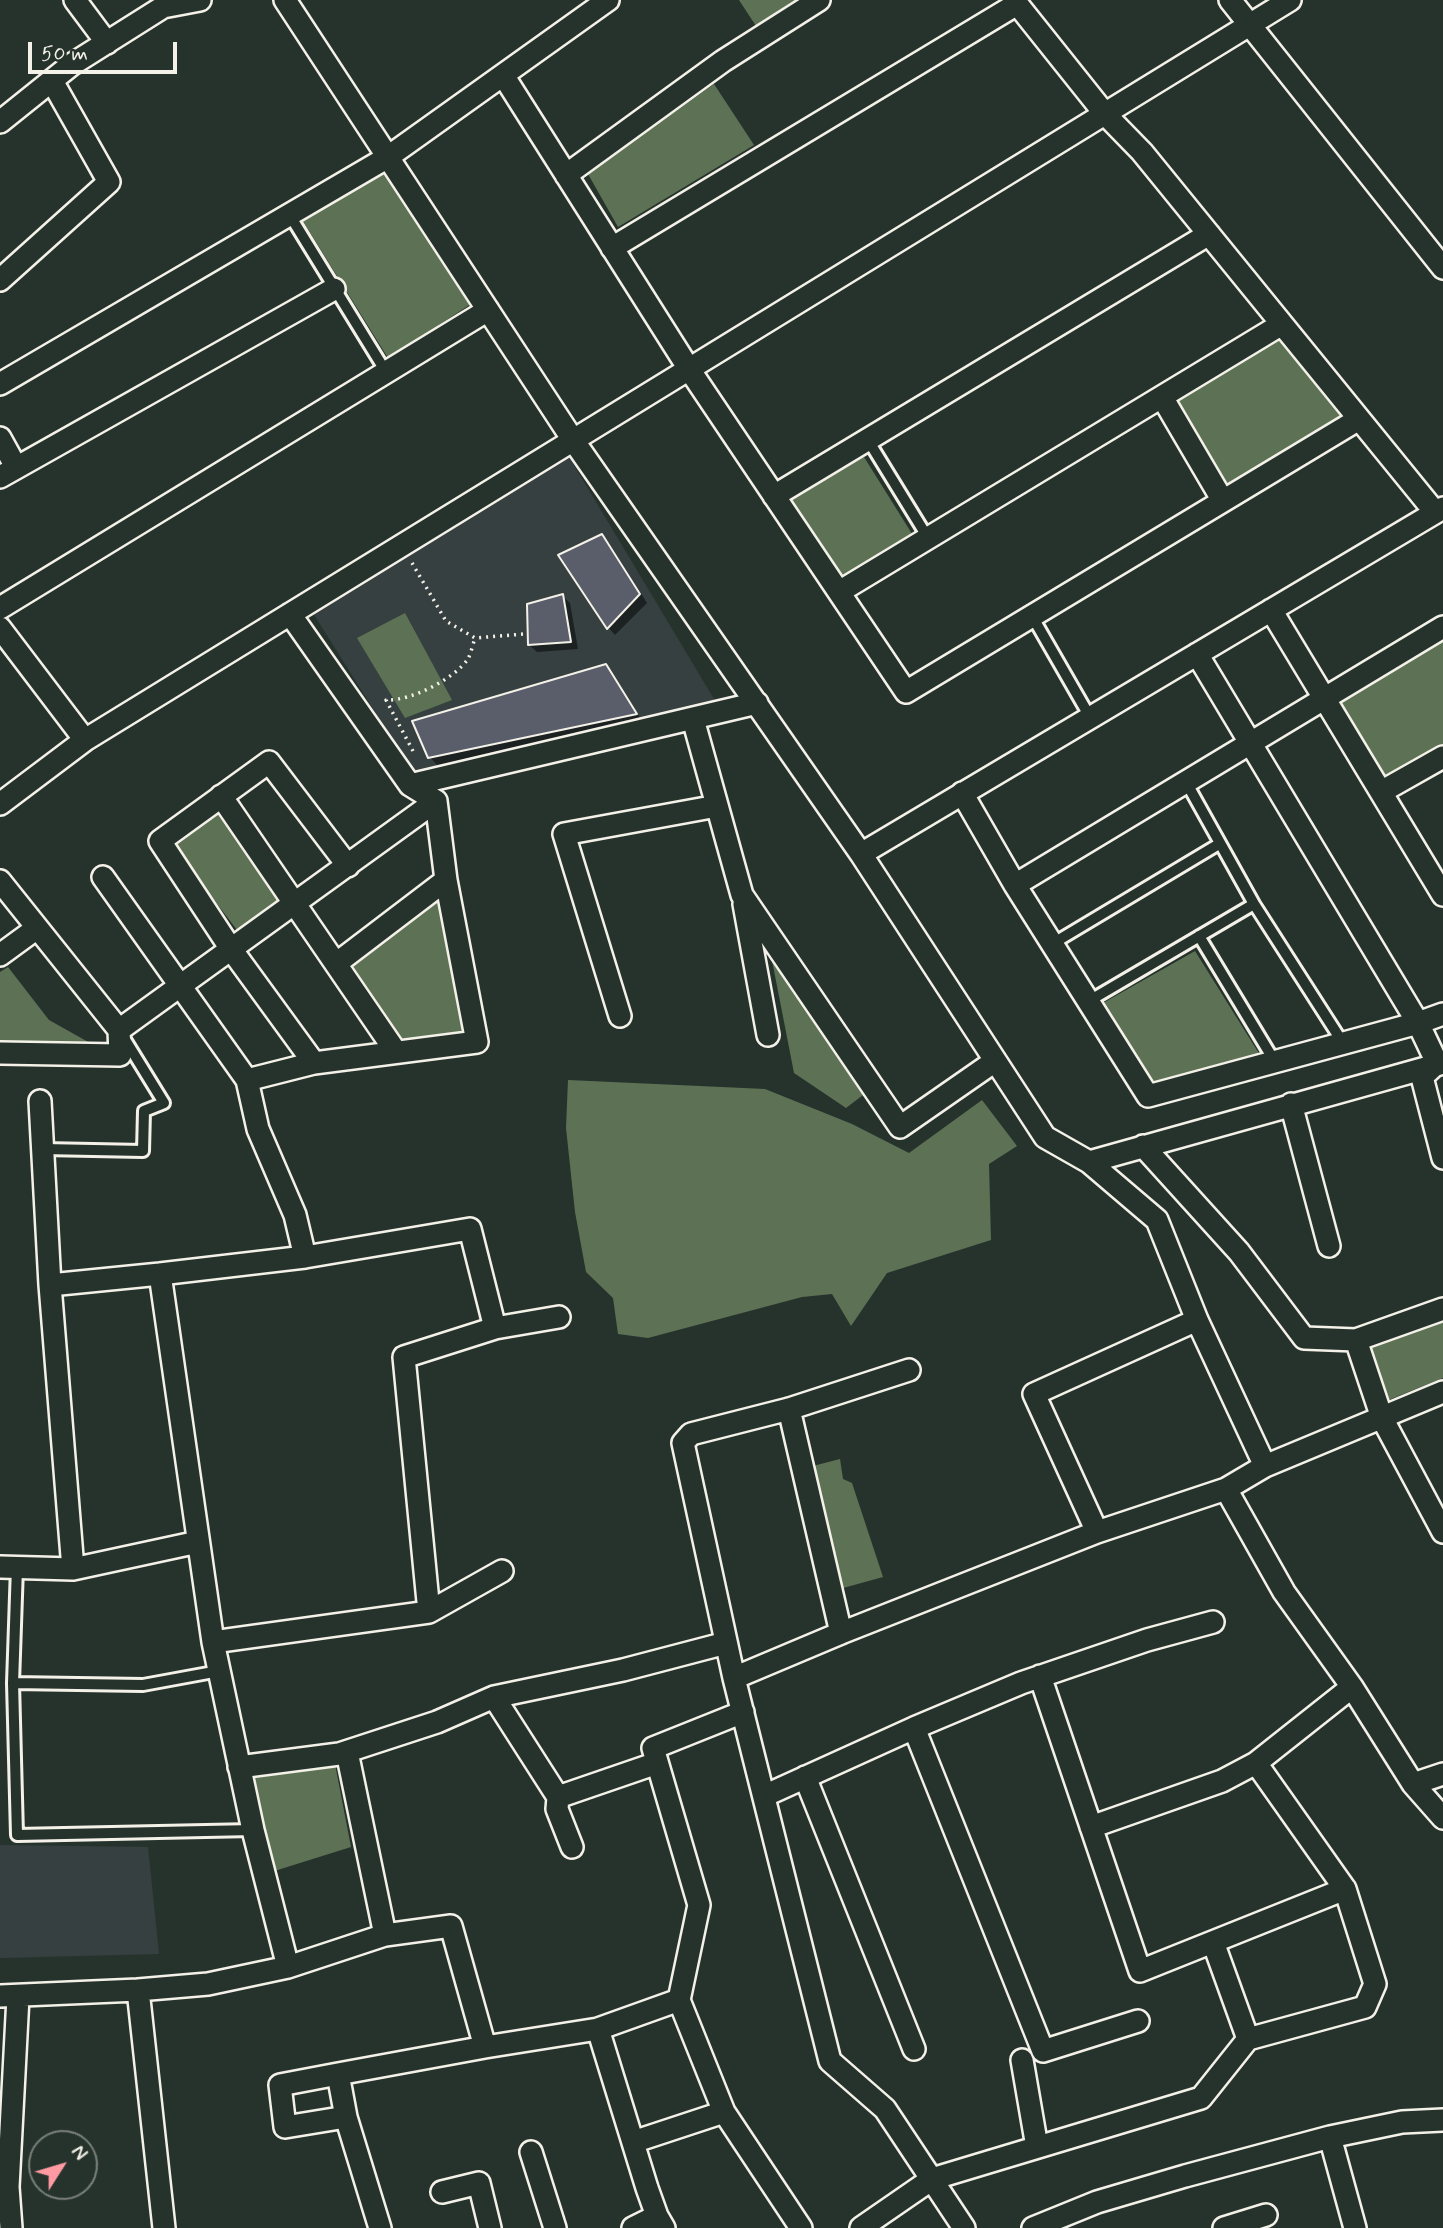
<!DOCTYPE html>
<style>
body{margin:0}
#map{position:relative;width:1443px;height:2228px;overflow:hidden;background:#26332d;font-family:Mynerve,sans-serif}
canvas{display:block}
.north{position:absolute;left:28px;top:2130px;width:70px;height:70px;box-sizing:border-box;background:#26332d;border:2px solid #787f78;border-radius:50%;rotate:53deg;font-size:19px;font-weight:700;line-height:28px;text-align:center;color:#f4f1e8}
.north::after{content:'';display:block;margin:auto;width:24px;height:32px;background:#ff9aa2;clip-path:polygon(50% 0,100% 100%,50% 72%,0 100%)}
.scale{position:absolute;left:28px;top:42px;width:149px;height:32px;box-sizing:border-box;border:4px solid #f4f1e8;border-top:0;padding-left:9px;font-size:21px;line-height:24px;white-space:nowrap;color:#f4f1e8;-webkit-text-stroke:5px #26332d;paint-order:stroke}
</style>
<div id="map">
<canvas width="1443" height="2228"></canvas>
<div class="north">N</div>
<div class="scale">50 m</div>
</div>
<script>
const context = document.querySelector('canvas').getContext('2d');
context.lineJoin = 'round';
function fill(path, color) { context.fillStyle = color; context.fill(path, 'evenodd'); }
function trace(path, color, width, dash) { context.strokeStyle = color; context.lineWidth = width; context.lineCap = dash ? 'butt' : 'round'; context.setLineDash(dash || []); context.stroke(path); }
fill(new Path2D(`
 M569,457L720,709L415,776L313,613Z
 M0,1845L148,1847L159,1954L0,1958Z`), '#364040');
fill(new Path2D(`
 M739,0H795L756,26Z
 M714,84L754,145L618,227L588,174Z
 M384,168L474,302L388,358L301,218Z
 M1283,337L1349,415L1227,489L1173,403Z
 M864,457L914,537L842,582L789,500Z
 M405,613L452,700L405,718L357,638Z
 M1443,637V754L1387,788L1335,702Z
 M221,812L283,899L240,934L174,847Z
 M438,893L470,1037L400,1046L346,962Z
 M769,945L867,1092L846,1108L794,1073Z
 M1195,951L1260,1055L1156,1084L1103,1003Z
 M8,967L49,1020L90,1043H0V972Z
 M568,1080L765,1089L852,1124L909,1153L982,1100L1017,1146L989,1164L991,1240L887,1273L851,1326L832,1294L802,1297L648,1338L618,1334L613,1298L586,1272L575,1212L566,1128Z
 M1443,1315V1378L1386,1401L1367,1343Z
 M840,1459L843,1479L852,1483L883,1577L836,1590L809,1467Z
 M335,1764L351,1847L268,1873L246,1772Z`), '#5d7255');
fill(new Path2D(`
 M602,536L609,543L647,603L615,635L608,627Z
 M562,596L570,603L578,649L537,652L529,645Z
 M605,666L613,674L642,721L437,765L430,757Z`), '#0007');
const building = new Path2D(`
 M602,534L640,594L607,629L558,555Z
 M563,594L571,642L528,645L527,604Z
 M606,664L637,714L428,758L412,721Z`);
fill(building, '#5a5e6b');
trace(building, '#f4f1e8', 2);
const service = new Path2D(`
 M289,214L386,372
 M868,440L928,538
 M1032,616L1090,717
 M1186,782L1254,904L1343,1043
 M1199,936L1275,1062
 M1052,944L1219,844
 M1089,1001L1254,904
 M43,1149L143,1151L144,1111L164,1103L124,1038
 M17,1567L13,1683L17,1835L253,1830
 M13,1683L143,1685L219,1671`);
const minor = new Path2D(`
 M75,0L107,43
 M285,0L573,440L861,854L1045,1137L1089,1162L1157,1220L1197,1320L1265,1466L1226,1489L1097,1532L841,1633L734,1678L830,2061L885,2109L964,2228
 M1014,0L1105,114L1142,152L1435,512
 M1230,0L1443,268
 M503,75L689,369L906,692L1359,419
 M0,122L71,65L163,7L200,0
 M566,175L723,61L819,0
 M612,248L1017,4
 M0,280L109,182L52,81
 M0,384L388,157L608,0
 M1162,397L1223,501
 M0,438L16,467
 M0,477L334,289
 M774,496L1209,234
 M839,592L1282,324
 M0,608L488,310
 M1271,610L1443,895
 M290,614L410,785L436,801L446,880L477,1042L314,1063L247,1080L258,1129L295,1215L305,1257
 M0,628L85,740
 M1197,654L1418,1023L1437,1063
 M693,719L742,895L900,1127L995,1061
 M410,785L757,703
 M1381,792L1443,757
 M962,793L1015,885L1443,627
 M221,796L396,1052
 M0,804L85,740L1290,0
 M861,854L1443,508
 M103,877L247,1080
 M0,881L119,1030L120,1055L0,1053
 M1015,885L1148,1096L1418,1023L1443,1014
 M744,904L768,1035
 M0,955L37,928
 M337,963L446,880
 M620,1016L564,834L717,806
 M119,1030L436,801
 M314,1063L231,949L160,841L269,762L348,866
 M1437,1063L1422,1077L1443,1158
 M40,1101L50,1285L73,1569
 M1291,1104L1329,1246
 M1143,1146L1239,1252L1304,1338L1356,1340
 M1089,1162L1443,1063
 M470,1229L495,1328L404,1357L429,1612L213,1642L160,1274L305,1257Z
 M50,1285L160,1274
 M1443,1309L1356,1340L1382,1418L1443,1532
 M495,1328L559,1317
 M789,1409L841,1633
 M1265,1466L1443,1392
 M1226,1489L1284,1592L1352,1687L1413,1784L1443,1818
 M1097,1532L1034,1394L1197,1320
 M0,1567L73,1569L198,1542
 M429,1612L502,1571
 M213,1642L253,1830L288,1967
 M1040,1676L1140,1971L1345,1889L1375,1984L1365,2007L1248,2039
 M734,1678L683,1443L691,1434L789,1409L909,1370
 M494,1697L558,1797L557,1809L572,1847
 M743,1712L653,1748L699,1905L679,2000L724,2112L801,2228
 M914,1728L1043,2051L1138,2021
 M347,1752L385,1935
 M1256,1763L1345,1889
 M239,1767L339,1754L437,1722L494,1697L623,1670L726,1643
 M805,1777L914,2049
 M1413,1784L1443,1774
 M764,1796L914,1728L1021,1683L1147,1640L1213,1622
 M558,1797L657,1763
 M1091,1827L1222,1781L1256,1763L1352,1687
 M138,1990L164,2228
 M0,1996L138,1990L208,1984L288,1967L385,1935L451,1926L485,2047L598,2029L647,2188L657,2216L664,2228
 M598,2029L679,2000
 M1022,2060L1037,2147
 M338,2074L485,2047
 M346,2117L285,2127L280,2085L338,2074L346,2117L380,2228
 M1330,2137L1355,2228
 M633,2142L724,2112
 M531,2152L555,2228
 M442,2192L479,2183L490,2228
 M11,2228L8,2187L18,1997
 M633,2228L657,2216
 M861,2228L932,2179L1201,2098L1248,2039L1213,1942
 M1033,2228L1097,2202L1185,2176L1330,2137L1402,2122L1443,2120
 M1224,2228L1266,2215`);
trace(service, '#f4f1e8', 16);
trace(minor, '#f4f1e8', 26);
trace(new Path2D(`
 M412,563L446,621L475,638L524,634
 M413,751L386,700C411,701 454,679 468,659C471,653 473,644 475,638`), '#f4f1e8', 3.5, [2, 5]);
trace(service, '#26332d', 10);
trace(minor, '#26332d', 21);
</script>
